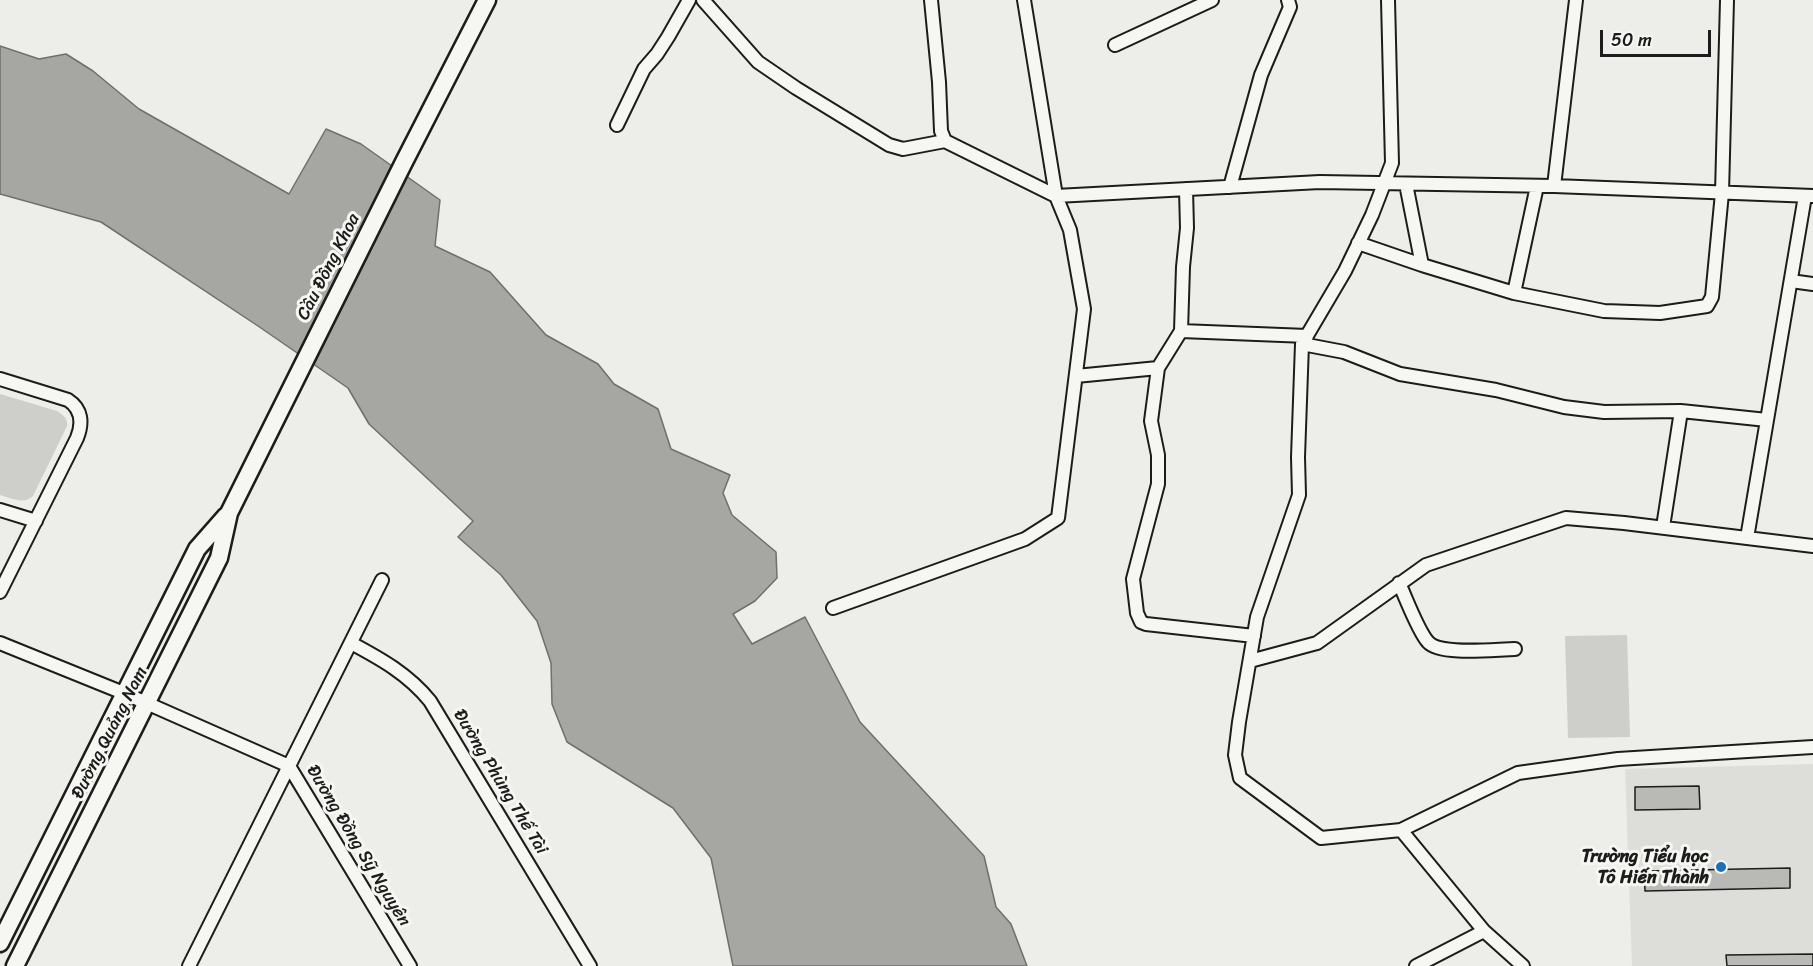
<!DOCTYPE html>
<meta charset="utf-8">
<style>
body{margin:0}
#map{position:relative;width:1813px;height:966px;overflow:hidden;background:#edede9;font-family:Sriracha,sans-serif}
canvas{display:block}
.scale{position:absolute;left:1600px;top:30px;width:111px;height:27px;box-sizing:border-box;border:3px solid #1c1c1c;border-top:0;padding-left:8px;font-size:18px;line-height:21px;white-space:nowrap;color:#1c1c1c;-webkit-text-stroke:4px #f6f6f2;paint-order:stroke}
</style>
<div id="map">
<canvas width="1813" height="966"></canvas>
<div class="scale">50 m</div>
</div>
<script>
const context = document.querySelector('canvas').getContext('2d');
context.lineJoin = 'round';
function fill(path, color) { context.fillStyle = color; context.fill(path, 'evenodd'); }
function trace(path, color, width, dash) { context.strokeStyle = color; context.lineWidth = width; context.lineCap = dash ? 'butt' : 'round'; context.setLineDash(dash || []); context.stroke(path); }
function drawText(font, color, halo, rows, align = 'center') {
  context.font = font + ' Sriracha,sans-serif'; context.lineWidth = 6; context.setLineDash([]); context.textBaseline = 'middle'; context.strokeStyle = halo; context.fillStyle = color; for (const [text, x, y, turn = 0] of rows) {
    context.save(); context.translate(x, y); context.rotate((+turn || 0) * Math.PI / 180); context.textAlign = isNaN(turn) ? turn : align; if (halo) context.strokeText(text, 0, 0); context.fillText(text, 0, 0); context.restore();
  }
}
fill(new Path2D(`
 M1813,764V966H1632L1625,769Z`), '#ddddda');
fill(new Path2D(`
 M0,394L57,411C63,415 68,418 67,426L33,496C24,505 11,498 0,495Z
 M1627,635L1630,737L1568,738L1565,636Z`), '#cececb');
const water = new Path2D(`
 M0,46L39,59L66,54L93,71L139,109L289,194L326,129L361,144L440,200L435,246L490,272L546,335L598,364L614,384L658,409L671,449L730,475L723,493L732,515L776,552L777,578L755,601L733,614L752,644L805,617L860,722L984,856L996,907L1011,924L1027,966H733L711,858L673,808L567,742L552,704L551,663L537,621L501,575L458,537L473,521L369,424L348,388L258,326L101,222L0,194Z`);
fill(water, '#a6a6a3');
trace(water, '#6f6f6d', 1.5);
const building = new Path2D(`
 M1699,786L1700,809L1635,810V787Z
 M1790,868V888L1645,891L1644,871Z
 M1813,954V966H1727L1726,955Z`);
fill(building, '#b9b9b6');
trace(building, '#1c1c1c', 1.5);
const street = new Path2D(`
 M703,0L758,62L796,88L889,145L903,149L945,141L1056,196L1320,182L1554,186L1813,196
 M931,0L939,82L941,131L945,141
 M1388,0L1392,163L1372,215L1345,271L1302,344L1298,457L1299,495L1257,617L1239,722L1235,755L1240,778L1321,838L1401,830L1518,773L1618,759L1813,747
 M1115,45L1212,0
 M617,125L644,69L657,54L668,37L689,0
 M1406,184L1422,265
 M1554,186L1576,0
 M1230,187L1261,75L1290,7L1288,0
 M1186,189L1187,228L1183,267L1181,331L1158,368L1151,421L1158,455V484L1133,579L1137,613L1141,622L1146,624L1254,636
 M1358,243L1422,265L1514,293L1604,311L1660,313L1707,306L1712,297L1722,193L1727,0
 M1791,281L1813,284
 M1514,293L1537,186
 M1181,331L1307,336
 M1302,344L1344,352L1400,374L1496,390L1564,407L1604,412L1681,411L1767,420
 M1076,376L1158,368
 M0,379L68,400C82,409 83,423 77,438L0,592
 M0,510L36,521
 M1663,527L1681,411
 M1747,538L1805,196
 M1399,583C1406,598 1418,631 1428,642C1440,656 1497,649 1515,649
 M833,608L1025,539L1058,518L1084,309L1070,230L1056,196L1024,0
 M0,643L126,694L289,766L410,966
 M351,643C381,659 408,674 430,701L590,966
 M1250,661L1317,643L1426,565L1566,518L1624,523L1813,546
 M1401,830L1484,931L1523,966
 M189,966L382,580
 M1416,966L1484,931`);
const secondary = new Path2D(`
 M0,943L197,549L226,516
 M15,966L219,558L229,513L403,164L487,0`);
trace(street, '#1c1c1c', 16);
trace(secondary, '#1c1c1c', 21);
trace(street, '#f6f6f2', 12);
trace(secondary, '#f6f6f2', 16);
for (const [x, y, r, color] of [
 [1721,867,6,"#1f6fb2"]
]) { const dot = new Path2D(); dot.arc(x, y, r, 0, 2 * Math.PI); context.fillStyle = color; context.fill(dot); trace(dot, '#f6f6f2', 2); }
drawText('18px', '#1c1c1c', '#f6f6f2', [
 ["Cầu Đồng Khoa",329,267,-63],
 ["Đường Quảng Nam",110,733,-63],
 ["Đường Phùng Thế Tài",500,782,59],
 ["Đường Đồng Sỹ Nguyên",358,846,59]
]);
drawText('bold 18px', '#1c1c1c', '#f6f6f2', [
 ["Trường Tiểu học",1709,857],
 ["Tô Hiến Thành",1709,878]
], 'right');
</script>
